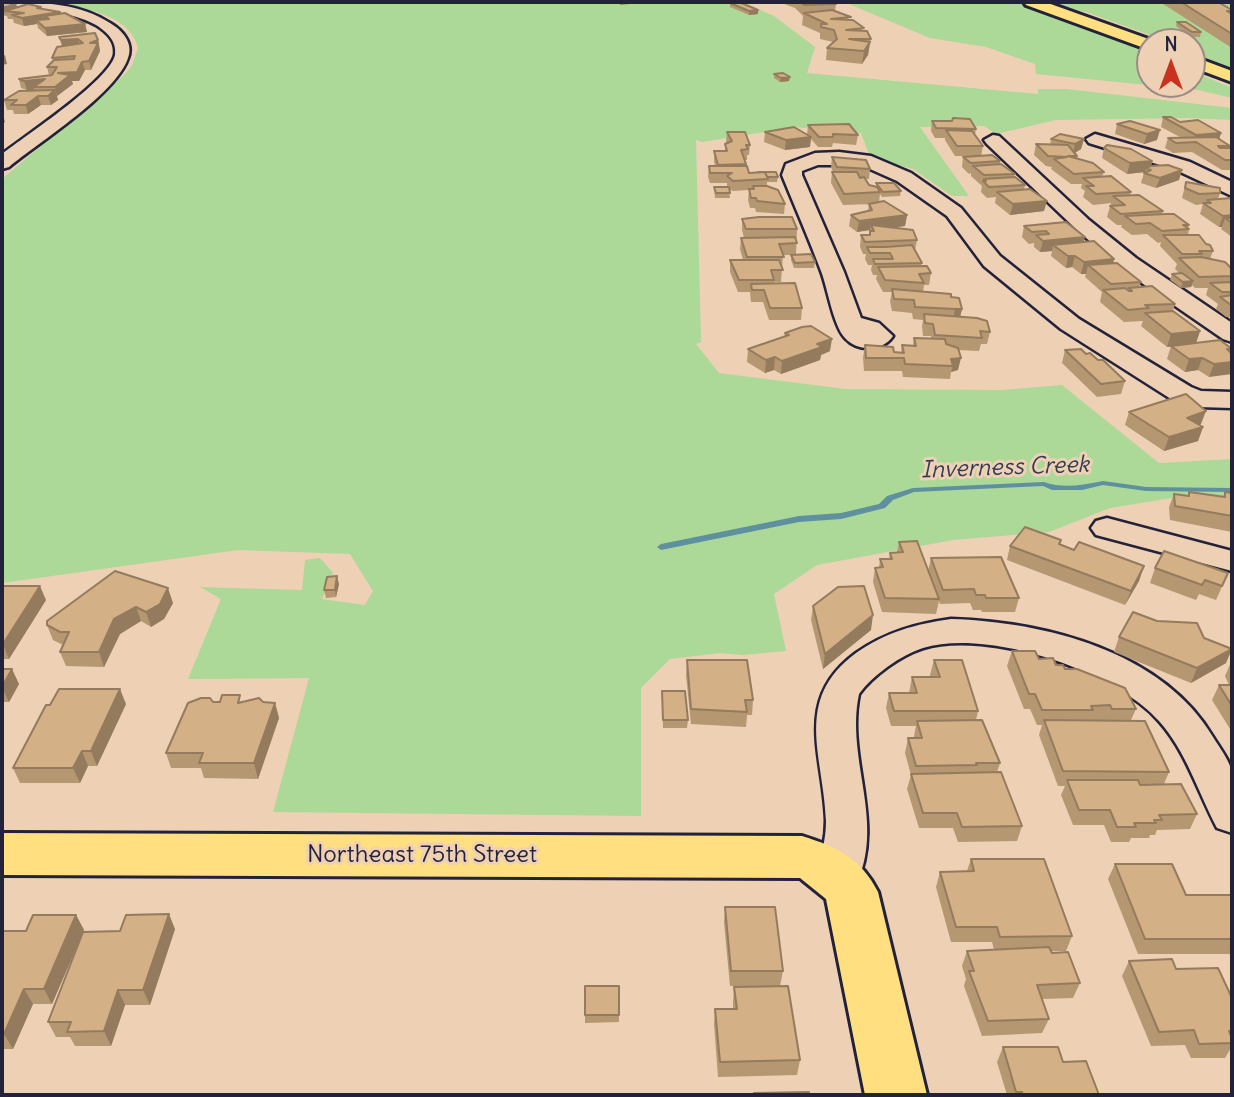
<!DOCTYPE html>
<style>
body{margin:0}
#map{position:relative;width:1234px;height:1097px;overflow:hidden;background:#eed0b4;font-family:Delius,sans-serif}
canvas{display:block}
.frame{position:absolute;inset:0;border:4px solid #22223b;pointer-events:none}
.north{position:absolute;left:1136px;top:28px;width:70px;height:70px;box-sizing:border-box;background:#eed0b4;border:2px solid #9c8a84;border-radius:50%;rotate:0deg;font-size:19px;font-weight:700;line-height:28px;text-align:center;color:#22223b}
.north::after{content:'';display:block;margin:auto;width:24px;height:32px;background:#c8321e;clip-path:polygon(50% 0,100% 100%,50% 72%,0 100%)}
</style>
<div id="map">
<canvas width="1234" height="1097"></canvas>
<div class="frame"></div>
<div class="north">N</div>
</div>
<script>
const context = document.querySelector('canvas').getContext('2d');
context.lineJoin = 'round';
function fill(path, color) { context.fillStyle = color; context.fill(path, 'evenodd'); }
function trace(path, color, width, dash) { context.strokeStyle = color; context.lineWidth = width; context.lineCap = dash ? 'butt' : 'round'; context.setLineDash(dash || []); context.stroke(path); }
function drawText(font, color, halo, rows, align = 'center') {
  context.font = font + ' Delius,sans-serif'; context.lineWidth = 6; context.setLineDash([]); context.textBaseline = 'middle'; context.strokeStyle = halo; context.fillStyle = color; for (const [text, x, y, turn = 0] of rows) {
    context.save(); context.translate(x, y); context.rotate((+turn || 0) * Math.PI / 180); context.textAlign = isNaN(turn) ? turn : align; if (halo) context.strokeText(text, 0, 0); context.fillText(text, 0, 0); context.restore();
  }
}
fill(new Path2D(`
 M47,2H742L774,16L815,47L807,73L1038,94V89H1067L1232,108V120L1191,118L1056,120L996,134L984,126L920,127L969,196H952L913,169L870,157L861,133L795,127L702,142L696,140L701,342L696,344L719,373L846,389L1002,390L1062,385L1159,463L1232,459V500L1197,494L1110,508L1049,532L953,540L817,565L774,594L786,651L743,655L720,653L670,659L641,688V816L273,812L309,678L188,679L221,599L200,587L302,590L305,560L320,558L333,573L322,599L365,605L373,591L350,554L238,550L2,583V179L125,74L132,65L138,48C130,12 76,7 47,2Z
 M844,2H1017L1111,35L1150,52V84H1192V71L1232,88V98L1198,90L1036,74L1035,64L986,47L930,38Z
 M1047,2H1232V69L1192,52V42H1169L1089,13Z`), '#acd997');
fill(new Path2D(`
 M1103,481L1146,487L1232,488V492L1146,491L1103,485L1082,490H1052L1043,486L914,492L893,500L885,508L841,519L799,522L661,550L657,547L661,544L799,516L841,513L879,504L887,496L913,488L1044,482C1063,489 1083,485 1103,481Z`), '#5f909f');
const minor = new Path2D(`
 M11,2C44,2 81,4 110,23C122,30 134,43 128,58C116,94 39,142 9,167L2,169V154C25,136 109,81 115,55C117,41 107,32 96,25C70,11 40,11 12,5Z
 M1095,134L1190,162L1232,182V196L1176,170L1089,143L1086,139Z
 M993,135L999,136L1089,220L1136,258L1232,323V342L1223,339L1120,268L1075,228L987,144L984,140Z
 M839,152L871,156L911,173L961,208L1000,256L1079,319L1191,387L1201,391L1232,392V408L1198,407L1171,399L1061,329L984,266L947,216L897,181L861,165H818L802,171V175L844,272L861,318L879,323L893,336C882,352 858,352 845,338C833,325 828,289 821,271C809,239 795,207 782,175L786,164L815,153Z
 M1107,518L1232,551V571L1096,535L1091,528L1096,521Z
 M951,619C1045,622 1162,651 1213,737C1219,747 1231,762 1232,774C1234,793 1232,814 1232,833L1217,828C1198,792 1186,751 1159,721C1115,671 988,628 923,648C901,655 873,675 859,694C845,760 887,823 855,887L839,893L823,887L816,874C821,856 826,840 826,821C824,756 792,700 856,653C886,632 916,624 951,619Z`);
const major = new Path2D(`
 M1024,2H1045L1157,42H1150V49L1144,48L1026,5Z
 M1192,56L1232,71V82L1192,67Z
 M2,833L802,836C837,847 861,858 878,892L927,1095H865L826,899L800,878L2,875Z`);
trace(minor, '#22223b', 5);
trace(major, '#22223b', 6);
fill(minor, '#eed0b4');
fill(major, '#ffdf80');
fill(new Path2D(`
 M2,2H15L17,8L60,12V14L85,24L87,32L47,36L38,28L37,24L24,26L14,23L13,19H8L7,16L2,15Z
 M779,2H834L836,4L835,11L851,20L863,31L871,39L868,55L862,64L826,60L827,48L833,43V42L820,39V33L802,25L803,16L795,8Z
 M1160,2H1218L1232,10V48Z
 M730,3L758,10V14L749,15L730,7Z
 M1177,22L1201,32L1200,37H1191L1176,26Z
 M59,37L98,40L100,51L91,70H85L79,81H72L73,84L57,96L58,100L51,105H41L28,114H14L13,110H7L4,100L35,91L34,90H27L21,88L19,79L49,75L47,67L53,60L52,58L62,47Z
 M774,74L789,81L780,82L774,78Z
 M1163,117L1221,133L1219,139L1230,146V148H1232V170H1222L1192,152L1173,153L1165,148L1168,138L1180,137L1161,127Z
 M932,121L976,129L975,135L983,146L981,156L1000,161V164L1015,174L1014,177L1025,185L1024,190L1044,211L1010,215L995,203L996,197L987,198L981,192L982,186L971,176V173L969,174L962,167L963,157L971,156H955L945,140V138H935L931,131Z
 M1130,121L1157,140L1144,144L1115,134L1117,124Z
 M808,125L858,135L856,145L833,143L832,147H818L811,139L810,147L785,150L764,142L765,132L807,135Z
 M727,132L750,145L749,155H747V160H744L746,166L749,173L778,177L777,182H767V186L785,204L784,214L756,212L755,208H750L748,200L749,190L733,191L729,189L730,198H715L714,187H727V183H710L708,177L709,166H715L714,161V151H725V144H727L726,142Z
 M1051,139H1084L1081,149L1075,153L1077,156V158L1104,172L1102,177L1131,192L1130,195L1163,211L1162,214L1189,225L1188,228L1189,229L1188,235L1206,244L1213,251L1210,259L1232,269V317H1226L1216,309L1218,304L1206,295L1208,288H1195L1192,285L1191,287L1181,288L1170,280L1172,274L1179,273L1175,269L1177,264L1160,246L1161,242L1158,243L1147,234L1132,235L1121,227L1122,225H1117L1107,217L1111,203L1093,205L1083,197L1085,191L1081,188L1082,184H1071L1051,169L1052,167L1046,166L1034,155L1036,144L1050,145Z
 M1104,148L1152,161L1151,167L1179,180L1156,188L1141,183L1144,173L1145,172L1127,174L1102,158Z
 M832,157L870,169L869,179H865L869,185L876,187V183L901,191L900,196L882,197L880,194L879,202L907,215L905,226L892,228L917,240L915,251L922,263L921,266L931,273L929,285H924L923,292L951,297L962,309L960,317L990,332L987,344H981L979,351L959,350L958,370L951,372L950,379L903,377L902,371H864L863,358L865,345L894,352L901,353L902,345L913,346L914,338H931V336H923L922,326L923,320L913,319L912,313L892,311L890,301L892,292H883L876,279L877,275H873L871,270L872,265H868L865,259L866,254H863L860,247L861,235H869L870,230L857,232L849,226L851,215L868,211L869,204H871L843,205L831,183L832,172H833L831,167Z
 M1186,182L1220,193L1218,199L1232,198V237L1221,229L1222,227H1219L1200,214L1203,204L1196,205L1182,198Z
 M742,219L797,229L796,255L815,262L814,268H794L791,260V255H783L781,282H774L773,284L802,308L801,320H769L763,302H751L750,292H738L730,272V260H743L740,249L741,238H744L742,230Z
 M1066,222L1084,242L1114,259L1113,263L1141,282L1139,287L1175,304L1173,311L1200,331L1196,343L1232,349L1230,352L1209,377L1198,370L1185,372L1167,359L1171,346L1188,344L1167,347L1141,326L1143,321L1124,322L1100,302L1102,292L1085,277L1086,274H1081L1072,267L1066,268L1051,256L1052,251L1040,252L1034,247V243L1029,244L1022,237L1024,226Z
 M785,333L830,351L821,355L820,360L781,374L774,370L765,373L747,362L748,349L784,337Z
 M1065,350L1086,354L1098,360L1125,381L1121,394L1097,397L1062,363Z
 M1129,412L1201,424L1199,425L1203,427L1198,441L1164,451L1125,425Z
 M1189,492L1223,497L1225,492L1232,493V532L1170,520L1169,507L1174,494L1188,496Z
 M1061,540L1060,545L1074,550L1144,566L1139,581L1125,605L1007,560L1010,546Z
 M899,542L928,571L931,558L1019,598L1015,612H982L981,610H973L970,603L940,604L939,601L936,614L882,612L873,582L875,568H879L880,559H889L890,553L897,552Z
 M1155,568L1228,573L1216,600L1199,594L1196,600L1150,583Z
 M115,571L173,603L164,619L151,627L141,621L120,634L104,667L66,666L60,652L63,645L53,640L47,625Z
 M339,584L336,597L326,598L324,590Z
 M2,586L46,600L9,659H2Z
 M813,606L871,630L823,669L811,620Z
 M1119,637L1204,638L1226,663L1191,683L1114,652Z
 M1012,651L1039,659L1065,669L1136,709L1131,720L1169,772L1164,784L1197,814L1190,829L1157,830L1155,835H1150L1149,838H1131L1129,842H1111L1104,825H1073L1061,795L1065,786H1058L1039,735L1042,725H1037L1030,709H1024L1007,666Z
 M687,660L753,700L752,715H747L746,727L691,724L686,675Z
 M934,660L978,711L976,720L1000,763L997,772L1022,826L1017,841L958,842L953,828H919L907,789L911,775L905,753L908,738H914V736L916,726H891L886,708L889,693H909L912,677H931L930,675Z
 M1231,662H1232V729H1230L1212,700L1219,685H1229L1225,676Z
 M2,669L19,684L9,702H2Z
 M662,691L688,720L687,728H663Z
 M213,702L275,703L279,718L258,779L204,778L201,768H171L166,753Z
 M126,704L97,766H88L80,783H20L13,768Z
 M971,859L1072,936L1066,951H1051L1080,983L1073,998L1042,999L1049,1019L1042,1033L982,1036L964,986L966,979L962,966L967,951L994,950L992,942H951L936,887L940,872L967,871Z
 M1115,864L1186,895H1232V954H1138L1108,879Z
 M725,907L783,971L780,986H730L724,922Z
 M76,915L84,930L52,1004H33L13,1049H2V931H26Z
 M175,929L150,1005H125L111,1046H75L70,1037H56L48,1022Z
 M1129,961L1176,969L1232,998V1046L1225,1058H1191L1185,1045L1151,1046L1122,976Z
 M619,986V1022L585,1023V1015Z
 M734,987L800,1060L797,1075L718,1077L714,1024L715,1009H733V1002Z
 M1003,1047L1063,1062L1099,1095H1007L997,1062Z`), '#b59772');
fill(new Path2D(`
 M15,2L18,12L5,11L6,16L3,8L8,3Z
 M620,2H649L620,5Z
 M41,7L43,15L60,12L62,20L49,19L45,16L47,22L36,20L37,24L24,26L22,18L37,8Z
 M758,10V14L749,15V11Z
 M85,24L87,32L47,36L45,28Z
 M78,39L80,47L63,49L61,40Z
 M98,40L100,51L91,70L89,61L90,43Z
 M870,42L868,55L862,64L864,51Z
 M5,55L7,64L2,65V56Z
 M82,62L85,70L79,81H72L73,84L57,96L55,87L58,73Z
 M790,77L789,81L780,82L781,78Z
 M45,79L34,87V90H27L24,81Z
 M55,90L58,100L51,105L48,96Z
 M38,96L41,105L28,114L26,105Z
 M2,112L5,122L2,125Z
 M1160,130L1157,140L1144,144L1147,134Z
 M1221,133L1218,143L1194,142L1196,135Z
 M811,137L810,147L785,150L786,140Z
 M1084,139L1081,149L1073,154L1075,144Z
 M1152,161L1150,170L1146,168L1145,172L1127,174L1130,163Z
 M1182,170L1179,180L1156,188L1160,178Z
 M1047,201L1044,211L1010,215L1013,204Z
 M907,215L905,226L874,230L871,225L870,230L857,232L859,221Z
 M1232,215V223L1225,218L1222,227H1219L1223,216Z
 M1085,237L1082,248L1053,245L1052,251L1040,252L1043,241Z
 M1068,256H1075L1072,267L1066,268Z
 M1114,259L1110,271L1088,265L1086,274H1081L1084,262Z
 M1193,281L1191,287L1181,288L1183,282Z
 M955,309H962L959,321H953Z
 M1200,331L1196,343L1167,347L1171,334Z
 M832,339L830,351L821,355L820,360L781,374L782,361L817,344Z
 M775,357L774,370L765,373L766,360Z
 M961,358L958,370L951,372L953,366L951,359Z
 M1202,358L1198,370L1185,372L1189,359Z
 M1232,362V374L1209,377L1214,364Z
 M1206,411L1201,424L1182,431L1187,418Z
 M1203,427L1198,441L1164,451L1169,437Z
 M1144,566L1139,581L1125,605L1131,591Z
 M337,576L339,584L336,597L335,590Z
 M40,586L46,600L9,659L3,644Z
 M168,588L173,603L164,619L151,627L146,612Z
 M136,607L141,621L120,634L104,667L99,652L114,619Z
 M873,615L871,630L823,669L825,654Z
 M1232,649L1226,663L1191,683L1197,668Z
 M12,669L19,684L9,702L2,687Z
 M120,689L126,704L97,766L91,751Z
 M275,703L279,718L258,779L254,763Z
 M82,751L88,766L80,783L73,768Z
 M169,914L175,929L150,1005L143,990Z
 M76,915L84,930L52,1004L44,989Z
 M24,989L33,1004L13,1049L4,1034Z
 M118,990L125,1005L111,1046L104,1031Z`), '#947b5d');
const building = new Path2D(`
 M2,2H14L8,3L16,4L2,8Z
 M739,2L758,10L749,11L730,3Z
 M801,2H834L836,4L804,5Z
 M1181,2H1218L1232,10V11H1227L1232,14V34Z
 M28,4L41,7L37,8L60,12L22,18L12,15L24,13L5,11Z
 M832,10L851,17L831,19L853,20L864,28L846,30L867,31L871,39H849L870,42L864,51L827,48L837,39L834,30L821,27V24H827L804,13Z
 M65,13L85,24L45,28L36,20L49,19L45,16Z
 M1177,22H1186L1201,32H1192Z
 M95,33L98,40L90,43H98L89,61L82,62L77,72L58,73L70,75L55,87H34L45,79L24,81L19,79L52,75L57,67H47L54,60L74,59L75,56L52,58L57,47L83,43L78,39L61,40L59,37Z
 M783,73L790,77L781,78L774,74Z
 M55,90L48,96H38L26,105H11L17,100H4L19,91Z
 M1163,117H1171L1180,122L1198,120L1221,133L1196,135Z
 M953,118L970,119L976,129L936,128L932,121H952Z
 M1130,121L1160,130L1147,134L1117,124Z
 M849,124L858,135L833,134V137H819L808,125Z
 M794,127L811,137L786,140L765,132Z
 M946,130L972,131L983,146H957Z
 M727,132H745L750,145H746L748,149L741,150L746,164L718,165L714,151H727L725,144L732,141Z
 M1060,134L1084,139L1075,144L1051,139Z
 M1216,137L1230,146H1218L1220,148H1232V160H1225L1196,142L1176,143L1168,138Z
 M1036,144L1068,145L1077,156H1068L1093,163L1104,172L1074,174L1054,159L1067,157L1048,156Z
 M1107,145L1131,149L1152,161L1130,163L1104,148Z
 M992,155L1000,161L971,163L963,157Z
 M832,157L866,160L870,169L837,167Z
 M1001,164L1015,174L984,175L973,166Z
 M1168,165L1182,170L1160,178L1144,173L1151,170L1146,168L1151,166Z
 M709,166H747L749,173L765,172L768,179L733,181L727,176L732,173H710Z
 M758,172H776L778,177H767L765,172Z
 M832,172H857L860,178L864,177L869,185L877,187L880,192L844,194Z
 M1111,176L1131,192L1096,194L1086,186H1094L1083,178Z
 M1015,177L1025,185L989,187L983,181H986L984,179Z
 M1186,182L1220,188V193L1199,194L1185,188Z
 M876,183H894L901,191L883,192Z
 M753,186H767L778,190L785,204L757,201L756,198H751L749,189H754Z
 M714,187H729L730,193H716Z
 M1030,189L1047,201L1013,204L997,192Z
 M1139,195L1163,211L1121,214L1110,206L1125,205L1113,196Z
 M1232,198V215L1223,216L1203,203H1211L1207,200Z
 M884,201L907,215L859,221L851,215L872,210L869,204Z
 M1166,214H1174L1189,225H1183L1189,229L1162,231L1150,223L1136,224L1125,216Z
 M759,217H792L797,229H746L742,219Z
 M1225,218H1232V223Z
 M1066,222L1085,237L1043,241L1036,235L1049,234L1046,231L1032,232L1024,226Z
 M871,225L913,230L917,240L865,242L861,235H870V231H874Z
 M1163,235H1199L1206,244L1210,245L1213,251H1199L1202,254H1182Z
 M795,237L797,243L779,244L784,257H747L741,238Z
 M1094,241L1114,259L1084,262L1075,256H1068L1053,245Z
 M912,245L922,263L875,264L873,259H893L890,253H870L867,247H886Z
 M811,254L815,262L795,263L791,255Z
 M1201,257L1225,262L1232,269V276L1199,277L1179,258Z
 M730,260H779L783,270H771L774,280H739Z
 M1117,263L1141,282L1111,284L1088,265Z
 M927,266L931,273L919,274L924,283L885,280L878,267Z
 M1182,273L1193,281L1183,282L1172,274Z
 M1232,282V292H1222L1210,283Z
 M795,283L802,308H770L764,290H752L751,284Z
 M1152,286L1175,304L1145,305L1149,308L1128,310L1103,290L1125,288L1129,291H1132L1129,288Z
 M892,289L951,294V297L959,298L962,309H955L915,307L914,300L894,299Z
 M1232,295V305H1231L1220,297Z
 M1173,311L1200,331L1171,334L1145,313Z
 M924,314L977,318L987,321L990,332L980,331L982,338L935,335L933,324L925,323Z
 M811,326L832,339L817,344L822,347L782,361L775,357L766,360L748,349L789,335L785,333L802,327Z
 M914,338L945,339L946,344L958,348L961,358L951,359L953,366L905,364L904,358H866L865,345L893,347L894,352L904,353L902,345L916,346Z
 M1220,340L1232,349H1227L1232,354V362L1214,364L1202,358L1189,359L1171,346Z
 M1081,349L1086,354L1090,353L1098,360H1103L1125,381L1101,384L1065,350Z
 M1186,394L1206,411L1187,418L1203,427L1169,437L1129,412Z
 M1189,492L1225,497V492L1232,493V516L1175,506L1174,494L1189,496Z
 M1025,527L1061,540L1059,544L1074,550L1079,542L1144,566L1131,591L1010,546Z
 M917,541L939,599L885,598L875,568L883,567L880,559H892L890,553L903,552L899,542Z
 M1164,551L1228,573L1222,586L1205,580L1202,585L1155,568Z
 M1001,557L1019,598H986L985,595H976L974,589L943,590L931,558Z
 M115,571L168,588L160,604L146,612L136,607L114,619L99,652H60L69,632H60L47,625V621Z
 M337,576L335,590H324L327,577Z
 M2,586H40L3,644H2Z
 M864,586L873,615L825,654L813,606L838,587Z
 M1133,612L1157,621L1197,623L1204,638L1232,649L1197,668L1119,637Z
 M1012,651H1035L1039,659L1053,658L1056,665H1063L1065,669H1077L1125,688L1136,709H1112L1110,705L1091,706L1093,710H1042L1035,694H1029Z
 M687,660H747L753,700H745L747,712L691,709Z
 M934,660H962L978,711H894L889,693H917L912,677H940Z
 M2,669H12L2,687Z
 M1219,685H1232V706Z
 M59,689H120L91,751H82L73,768H13L46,705H50Z
 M662,691H685L688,720H663Z
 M222,695H240L238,703L259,698L263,702L275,703L254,763H199L203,753H166L188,703L201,698H210L213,702H220Z
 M982,720L1000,763H976L977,765L916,766L908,738H922L917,721Z
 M1044,720L1145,721L1169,772L1063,771Z
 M1001,772L1022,826L962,827L957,813H923L911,774Z
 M1067,780H1138L1140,785L1181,784L1197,814L1159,815L1162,820H1154L1156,823H1134L1136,827H1117L1110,810H1079Z
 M971,859H1044L1072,936L1000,937L997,927H956L940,872L974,871Z
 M1115,864H1172L1186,895H1232V939H1145Z
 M725,907H775L783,971H731Z
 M169,914L143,990H118L104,1031L67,1032L71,1022H48L83,932L120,931L126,915Z
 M33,915H76L44,989H24L4,1034H2V931H26Z
 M1049,947L1052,953L1068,952L1080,983L1037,985L1049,1019L988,1021L969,971H974L967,951Z
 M1172,959L1176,969L1218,968L1232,998V1031H1229L1232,1039V1043L1199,1044L1194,1030L1159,1032L1129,961Z
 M585,986H619V1015H585Z
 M788,986L800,1060L720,1062L715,1009H737L734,987Z
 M1003,1047H1058L1063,1062L1086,1061L1099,1095H1023L1022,1092H1016Z
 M809,1092V1095H754V1093Z`);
fill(building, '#d3b085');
trace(building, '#947b5d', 2);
drawText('italic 23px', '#313d54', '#eed0b4', [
 ["Inverness Creek",1005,468,-2]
]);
drawText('24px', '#22223b', '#eed0b4', [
 ["Northeast 75th Street",422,855]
]);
</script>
